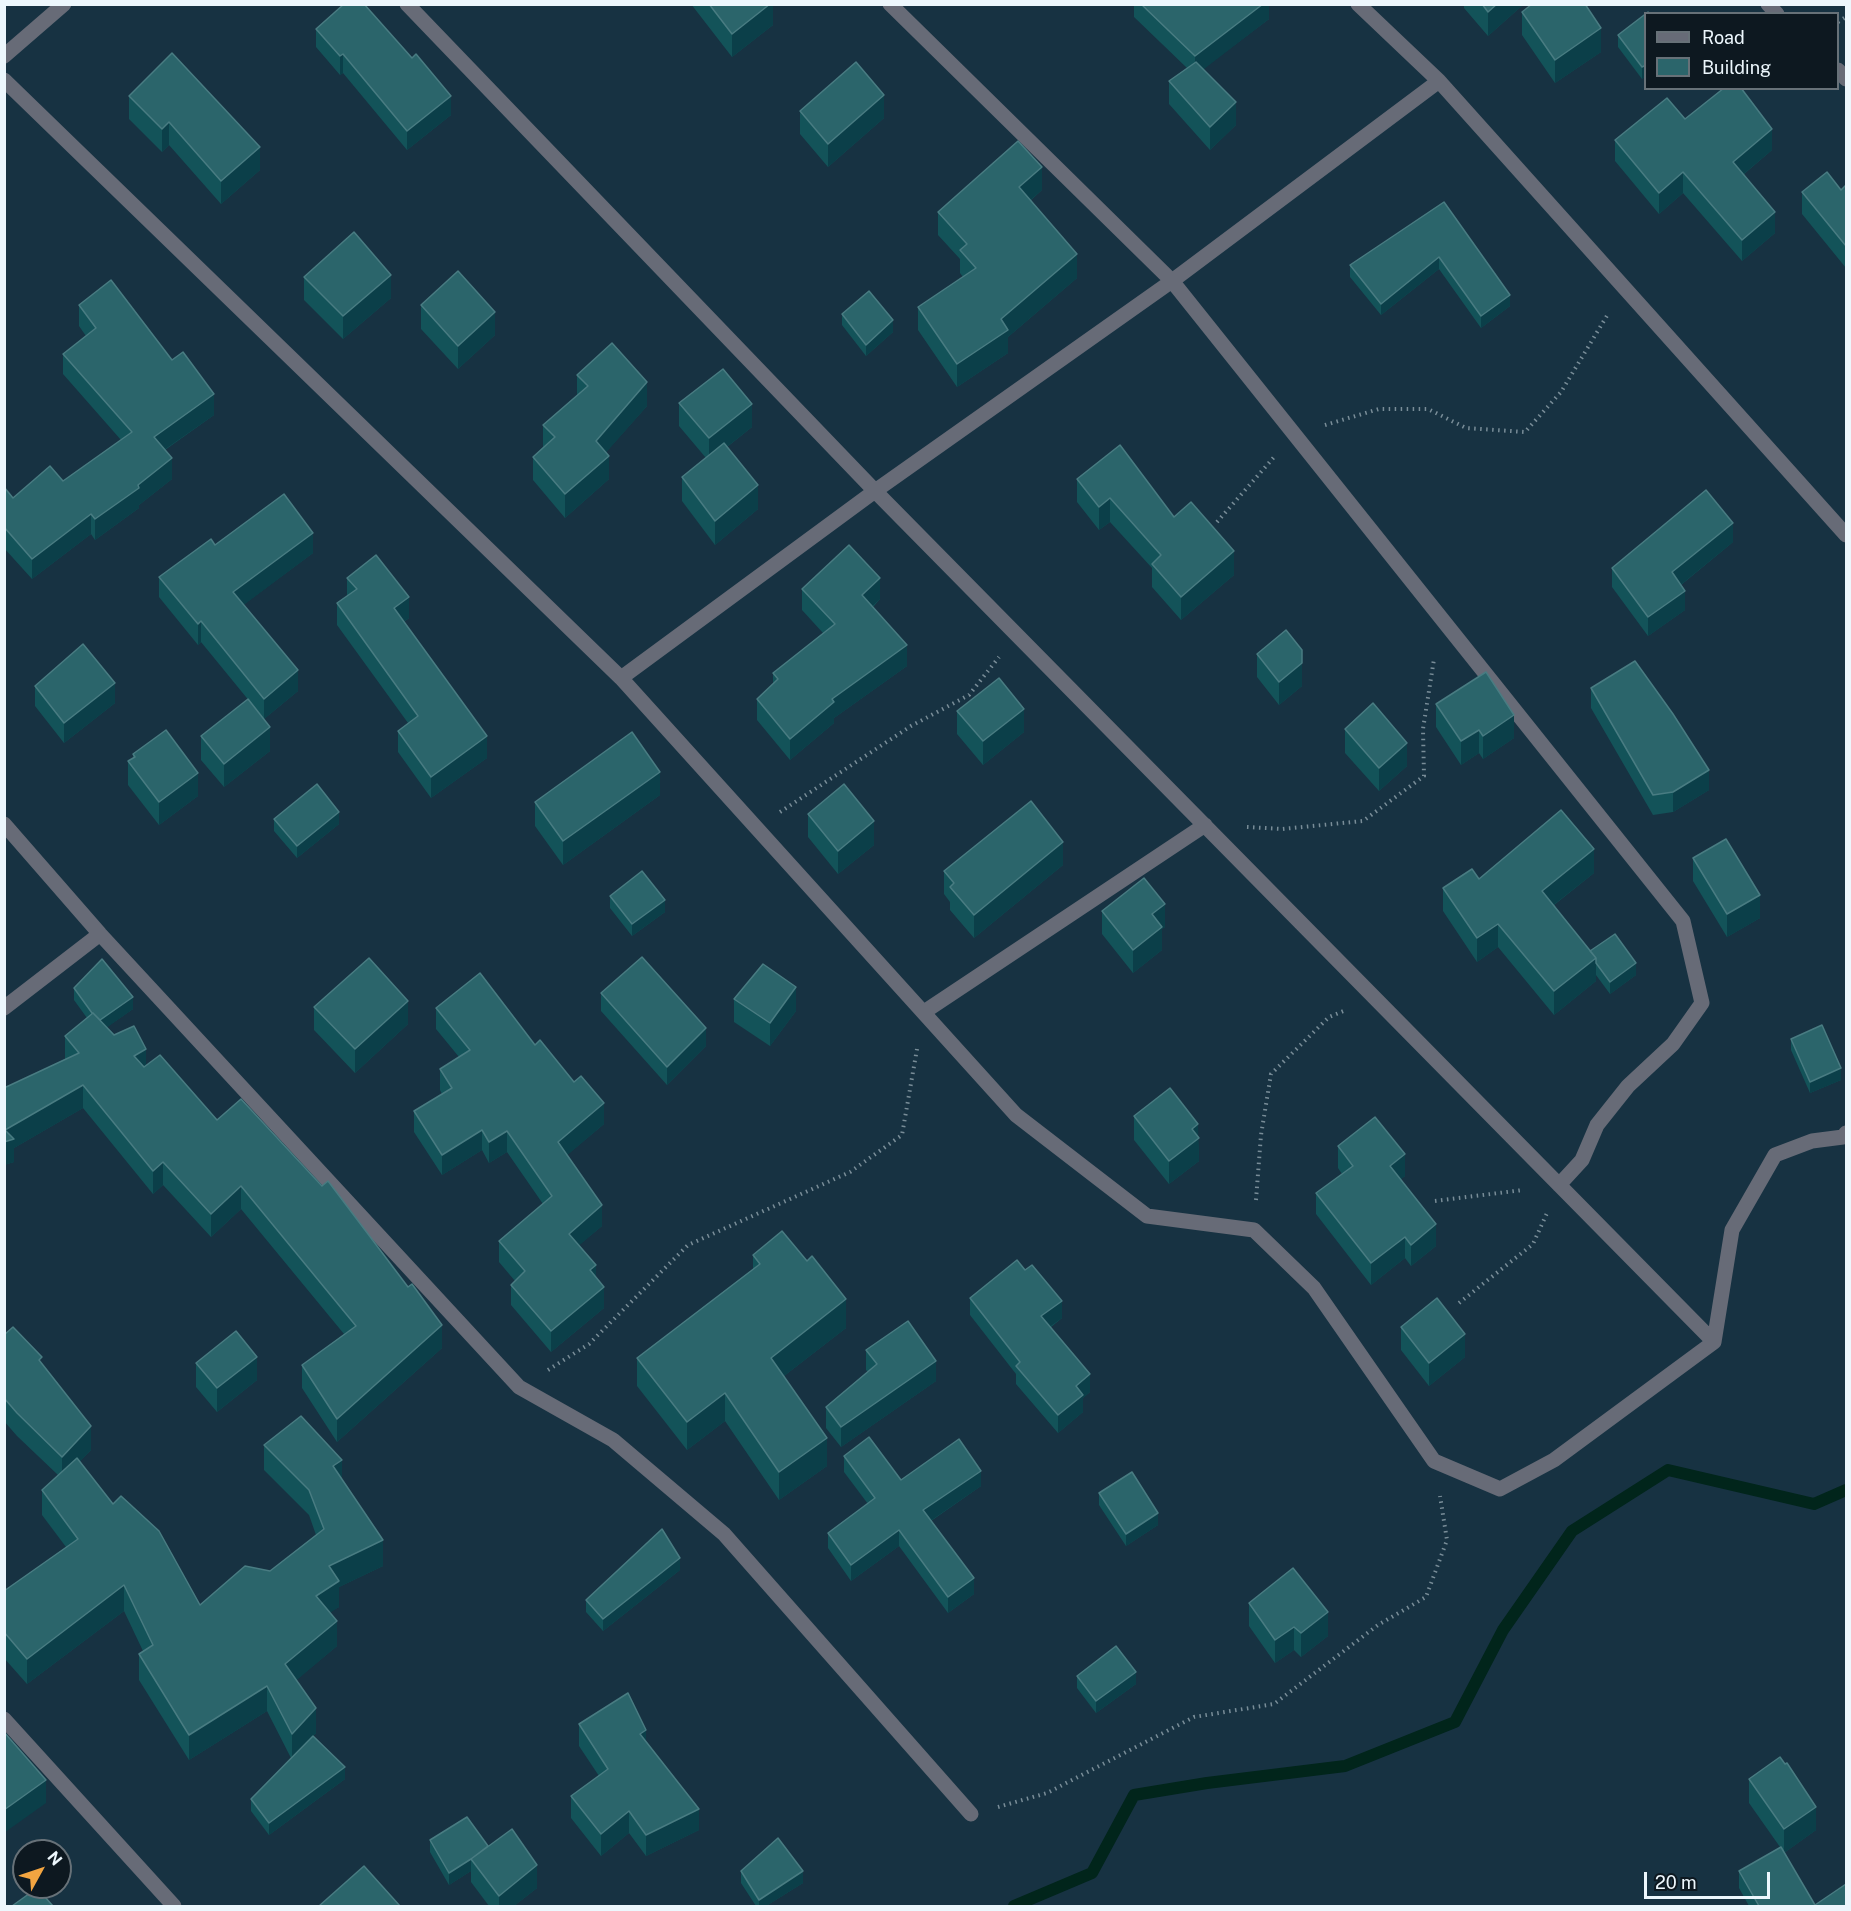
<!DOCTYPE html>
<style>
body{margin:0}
#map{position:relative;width:1851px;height:1911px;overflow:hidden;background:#173242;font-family:"Public Sans",sans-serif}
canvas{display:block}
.frame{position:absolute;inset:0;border:6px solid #edf7fd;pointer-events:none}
.legend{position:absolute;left:1644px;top:12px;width:195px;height:78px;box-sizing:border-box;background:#0d1820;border:2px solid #677178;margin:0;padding:8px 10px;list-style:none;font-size:18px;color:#edf7fd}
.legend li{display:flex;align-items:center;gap:12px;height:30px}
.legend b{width:30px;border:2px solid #677178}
.north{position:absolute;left:12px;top:1839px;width:60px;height:60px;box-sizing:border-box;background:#0d1820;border:2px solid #677178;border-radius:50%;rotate:50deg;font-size:16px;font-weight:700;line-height:24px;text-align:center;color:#edf7fd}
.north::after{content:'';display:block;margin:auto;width:21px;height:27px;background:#f2a541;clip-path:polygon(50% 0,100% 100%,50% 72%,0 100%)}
.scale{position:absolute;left:1644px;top:1872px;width:126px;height:27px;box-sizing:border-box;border:3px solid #edf7fd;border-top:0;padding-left:8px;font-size:18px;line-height:21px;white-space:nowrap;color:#edf7fd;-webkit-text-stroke:4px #0d1820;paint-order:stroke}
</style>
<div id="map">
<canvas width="1851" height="1911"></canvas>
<div class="frame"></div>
<ul class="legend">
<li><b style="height:8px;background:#676b77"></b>Road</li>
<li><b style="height:16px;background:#2b656b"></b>Building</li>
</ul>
<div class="north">N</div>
<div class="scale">20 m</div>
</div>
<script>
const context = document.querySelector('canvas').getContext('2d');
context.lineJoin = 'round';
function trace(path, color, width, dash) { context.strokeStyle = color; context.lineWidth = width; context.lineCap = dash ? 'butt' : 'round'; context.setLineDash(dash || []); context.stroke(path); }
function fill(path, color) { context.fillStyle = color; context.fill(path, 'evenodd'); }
trace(new Path2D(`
 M1014,1906L1092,1873L1134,1795L1207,1783L1345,1766L1455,1722L1503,1630L1572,1531L1668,1470L1814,1504L1846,1490`), '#01251b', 12);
trace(new Path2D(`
 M1838,22L1846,17
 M1325,425L1379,409H1428L1466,428L1525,432L1561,392L1608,314
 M1217,522L1275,456
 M780,812L911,726L969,695L999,657
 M1247,827L1282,829L1363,821L1424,776L1423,729L1434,659
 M1256,1200L1261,1135L1271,1074L1329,1017L1346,1010
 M1435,1201L1523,1190
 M1459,1303L1533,1244L1547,1213
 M548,1370L589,1344L688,1245L850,1172L902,1135L917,1049
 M998,1807L1047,1793L1194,1717L1274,1704L1378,1625L1426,1597L1447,1540L1440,1496`), '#798d98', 4, [1.5, 4.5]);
trace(new Path2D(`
 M407,4L875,491L1714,1342
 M890,4L1172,281L1683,921L1702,1003L1673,1044L1628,1086L1597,1125L1582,1160L1559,1185
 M1358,4L1439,81L1846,535
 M1768,4L1777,14
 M4,56L64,4
 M1838,70L1846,79
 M4,80L621,678L1016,1115L1147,1216L1254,1230L1314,1288L1434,1461L1500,1489L1554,1460L1714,1342L1732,1230L1775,1155L1812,1141L1843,1137L1846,1133
 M621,678L875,491L1172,281L1439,81
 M4,824L100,934L519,1387L613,1440L724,1534L971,1814
 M4,1008L100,934
 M924,1012L1205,825
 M4,1719L174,1906`), '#676b77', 15);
fill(new Path2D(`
 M691,4H773V25L732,57Z
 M1134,4H1269V19L1203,69L1236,125L1210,150L1169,104V81L1187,68L1134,17Z
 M1464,4H1524L1488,36L1464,8Z
 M1522,12L1601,52L1555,83L1522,35Z
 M1646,14V76L1642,79L1618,47V35Z
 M316,29L451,115L407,150L343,73L340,75L316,47Z
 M129,96L260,170L221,204L169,145L162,152L129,119Z
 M800,111L884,118L828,167L800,134Z
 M1685,119L1772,150L1744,174L1775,233L1742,261L1683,193L1659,214L1615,161V140Z
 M1846,185V268L1802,214V192L1841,190Z
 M1042,190L1031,200L1077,278L1008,337V353L957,387L918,330V307L963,277L960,273V259L938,235V212Z
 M1444,202L1510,306L1481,328L1439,269L1381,315L1350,277V265Z
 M304,277L391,298L343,339L304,300Z
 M79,305L214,415L165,450L172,479L139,505V508L95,540L91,534L32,579L4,548V487L13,498L63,481L121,440L63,374V354L86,336L79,326Z
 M421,305L495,335L458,369L421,329Z
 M842,314L893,332L866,356L842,325Z
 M577,375L647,406L606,452L609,479L565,518L533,480V457L543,447V425L577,395Z
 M679,403L752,427L727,447L758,509L715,545L682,501V477L706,458L679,426Z
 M1077,479L1174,517L1234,575L1181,620L1152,587V568L1110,522L1099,530L1077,502Z
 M1733,542L1681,585L1685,610L1648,636L1612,587V568Z
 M215,545L313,553L243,605L298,691L264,719L201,642L198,645L159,597V577Z
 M347,578L409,618L404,622L487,758L431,798L398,752V731L408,723L337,625V603L347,596Z
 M802,589L880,599L873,607L907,666L834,718V723L790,760L757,720V699L773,684V673L823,633L802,610Z
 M1257,654L1302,686L1279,705L1257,677Z
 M35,686L115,703L64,743L35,706Z
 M1591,688L1709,790L1673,812L1653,815L1591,708Z
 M1436,704L1514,738L1483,759L1479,753L1461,765L1436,727Z
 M957,711L1024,732L983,765L957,734Z
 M1345,729L1407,766L1379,791L1345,753Z
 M201,736L270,751L224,787L201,760Z
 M133,754L198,796L159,825L128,785V761L133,758Z
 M660,795L563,865L535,826V802Z
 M808,814L874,845L838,874L808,837Z
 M274,819L339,824L297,858L274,831Z
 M1693,858L1760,918L1727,937L1693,881Z
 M1063,865L974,938L950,910V902L944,894V871Z
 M1594,873L1554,905L1590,951L1636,975L1610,994L1596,975V981L1554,1015L1498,947L1477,962L1443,911V888L1479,879Z
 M610,896L665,912L632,936L610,908Z
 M1102,911L1165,927L1162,929V950L1133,973L1102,934Z
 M74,988L133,1009L107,1027L146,1066L217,1120L442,1348L337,1442L302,1388V1365L344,1334L241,1209L211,1237L163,1185L153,1194L83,1108L14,1148V1162L4,1165V1088L65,1059V1036L87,1018L74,1000Z
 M601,993L706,1046L667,1085L601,1011Z
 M734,999L796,1011L770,1046L734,1022Z
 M314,1007L408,1024L355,1073L314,1030Z
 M436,1008L535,1045L604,1124L567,1155L602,1226L579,1245L596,1277L604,1308L551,1352L511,1305V1285L515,1281L499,1262V1241L543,1204L507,1152L489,1163L482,1150L442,1175L414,1132V1111L442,1094L440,1090V1069L459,1057L436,1029Z
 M1791,1039L1841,1080L1810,1093L1791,1050Z
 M1134,1116L1198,1137L1199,1161L1169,1184L1134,1140Z
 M1338,1146L1405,1176L1401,1179L1436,1246L1411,1266L1405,1258L1371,1285L1316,1214V1193L1342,1174L1338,1168Z
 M753,1255L846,1328L784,1376L827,1466L779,1500L725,1421L687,1450L637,1386V1358L753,1269Z
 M970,1298L1062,1318L1051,1327L1090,1392L1083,1398V1412L1058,1433L1016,1384V1374L970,1315Z
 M1401,1327L1465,1357L1429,1386L1401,1350Z
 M4,1335L42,1365L91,1450L79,1462L113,1504L200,1605L270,1571L316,1535L309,1515L264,1470V1445L342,1480L383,1566L339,1587V1607L330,1612L337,1646L296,1680L316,1733L313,1736L345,1779L269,1835L251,1811V1799L291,1758L267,1711L189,1760L139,1680V1654L143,1651L124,1611L27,1684L4,1658V1591L66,1547L42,1515V1490L58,1475L17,1436L4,1421Z
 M866,1350L936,1381L841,1447L826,1428V1407L868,1372L866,1370Z
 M196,1363L257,1380L217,1412L196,1387Z
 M844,1456L901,1480L981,1486L931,1521L974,1594L948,1613L899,1546L851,1581L828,1548V1533L868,1504L844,1472Z
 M1099,1493L1158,1525L1126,1546L1099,1505Z
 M680,1570L603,1631L586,1612V1600Z
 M1249,1603L1328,1636L1301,1657L1294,1650L1275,1663L1249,1626Z
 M1077,1676L1136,1684L1096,1713L1077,1688Z
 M579,1724L646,1743L699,1830L646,1856L629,1833L601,1856L571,1818V1796L599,1776L579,1746Z
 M1749,1779L1816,1830L1784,1853L1815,1905L1846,1906H1749L1739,1888V1871L1780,1847L1749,1803Z
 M430,1840L488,1846L537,1888L514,1906H489L471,1882V1871L449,1885L430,1852Z
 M741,1871L803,1883L766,1906H756L741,1883Z`), '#135359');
fill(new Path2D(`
 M770,4H773V25L732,57V34Z
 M1263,4H1269V19L1195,76V56Z
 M1497,4H1524L1488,36V12Z
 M1601,28V52L1555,83V60Z
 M343,54V73L340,75V56Z
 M1646,65V76L1642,79V67Z
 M884,95V118L828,167V144Z
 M451,96V115L407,150V131Z
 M1236,102V125L1210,150V127Z
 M169,122V145L162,152V129Z
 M1772,129V150L1733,183V162Z
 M260,147V170L221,204V181Z
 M1042,167V190L1019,210V187Z
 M1683,172V193L1659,214V193Z
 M1775,212V233L1742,261V240Z
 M1077,254V278L1008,337V353L957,387V364L1001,319Z
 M1439,257V269L1381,315V304Z
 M391,275V298L343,339V316Z
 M1510,295V306L1481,328V316Z
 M495,312V335L458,369V346Z
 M893,320V332L866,356V345Z
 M647,382V406L596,464V441Z
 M214,394V415L154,457V437Z
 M752,404V427L709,461V438Z
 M609,456V479L565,518V494Z
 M172,458V479L139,505V508L95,540V519Z
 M758,485V509L715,545V521Z
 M1110,498V522L1099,530V507Z
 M91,514V534L32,579V559Z
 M1733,523V542L1672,592V572Z
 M313,533V553L233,613V592Z
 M1234,551V575L1181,620V597Z
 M880,578V599L862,616V595Z
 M1685,591V610L1648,636V617Z
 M409,597V618L394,629V608Z
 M201,621V642L198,645V624Z
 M907,645V666L834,718V723L790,760V739L832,699Z
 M1302,663V686L1279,705V682Z
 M298,670V691L264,719V699Z
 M115,683V703L64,743V723Z
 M1024,709V732L983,765V741Z
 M1514,715V738L1483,759V736Z
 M270,727V751L224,787V764Z
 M1479,730V753L1461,765V741Z
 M487,736V758L431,798V777Z
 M1407,743V766L1379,791V768Z
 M1709,770V790L1673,812V792Z
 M660,772V795L563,865V841Z
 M198,773V796L159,825V802Z
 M339,812V824L297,858V846Z
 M874,821V845L838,874V851Z
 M1063,842V865L974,938V915Z
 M1594,849V873L1542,914V891Z
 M1760,895V918L1727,937V914Z
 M665,900V912L632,936V924Z
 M1165,904V927L1162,929V950L1133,973V950L1152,914Z
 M1498,924V947L1477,962V938Z
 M1596,958V981L1554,1015V991Z
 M1636,963V975L1610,994V982Z
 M796,987V1011L770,1046V1023Z
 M133,997V1009L99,1033V1022Z
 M408,1001V1024L355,1073V1049Z
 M706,1028V1046L667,1085V1067Z
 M146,1049V1072L134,1056Z
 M1841,1068V1080L1810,1093V1082Z
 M83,1085V1108L14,1148V1162L4,1165L5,1130Z
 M604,1103V1124L558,1163V1142Z
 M1198,1124L1199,1161L1169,1184V1161L1192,1129Z
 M482,1130V1150L442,1175V1155Z
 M507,1131V1152L489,1163V1142Z
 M1405,1154V1176L1390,1188V1166Z
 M163,1162V1185L153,1194V1171Z
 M241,1186V1209L211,1237V1214Z
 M602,1205V1226L569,1254V1234Z
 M1436,1224V1246L1411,1266V1245Z
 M1405,1237V1258L1371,1285V1263Z
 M596,1265V1286L590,1270Z
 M604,1287V1308L551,1352V1331Z
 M846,1299V1328L771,1386V1358Z
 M1062,1301V1318L1041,1333V1316Z
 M442,1325V1348L337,1442V1419Z
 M1465,1334V1357L1429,1386V1363Z
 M257,1357V1380L217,1412V1388Z
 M936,1361V1381L841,1447V1427Z
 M1090,1374V1392L1083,1398V1412L1058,1433V1415L1076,1386Z
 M725,1393V1421L687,1450V1422Z
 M91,1426V1450L62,1480V1457Z
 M827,1438V1466L779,1500V1472Z
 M342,1460V1486L333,1466Z
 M981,1471V1486L923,1526V1510Z
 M1158,1513V1525L1126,1546V1534Z
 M899,1530V1546L851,1581V1565Z
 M383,1540V1566L339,1587V1607L316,1622V1596L329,1566Z
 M680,1558V1570L603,1631V1619Z
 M974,1578V1594L948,1613V1597Z
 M124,1585V1611L27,1684V1659Z
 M1328,1612V1636L1301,1657V1633Z
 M337,1621V1646L285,1690V1664Z
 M1294,1627V1650L1275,1663V1640Z
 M1136,1672V1684L1096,1713V1701Z
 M267,1686V1711L189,1760V1735Z
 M316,1708V1733L292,1759V1734Z
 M646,1730V1752L640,1734Z
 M345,1767V1779L269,1835V1823Z
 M46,1780V1803L4,1833V1810Z
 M1816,1807V1830L1784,1853V1829Z
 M699,1809V1830L646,1856V1835Z
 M629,1811V1833L601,1856V1834Z
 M471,1859V1871L449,1885V1873Z
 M537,1865V1888L514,1906H499V1896Z
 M803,1871V1883L766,1906H759V1900Z`), '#0b3f49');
const building = new Path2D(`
 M344,4H364L412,58L416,54L451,96L407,131L343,54L340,56L316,29Z
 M709,4H770L732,34Z
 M1141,4H1263L1195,56Z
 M1482,4H1497L1488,12Z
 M1532,4H1585L1601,28L1555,60L1522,12Z
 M1648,12L1650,14H1646V65L1642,67L1618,35Z
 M172,53L260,147L221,181L169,122L162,129L129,96Z
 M856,62L884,95L828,144L800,111Z
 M1196,62L1236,102L1210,127L1169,81Z
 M1724,88H1741L1772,129L1733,162L1775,212L1742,240L1683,172L1659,193L1615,140L1667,98L1685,119Z
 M1018,141L1042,167L1019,187L1077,254L1001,319L1008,330L957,364L918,307L976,268L960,250L967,244L938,212Z
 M1827,172L1841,190L1846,185V246L1802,192Z
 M1444,202L1510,295L1481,316L1439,257L1381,304L1350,265Z
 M354,232L391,275L343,316L304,277Z
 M458,271L495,312L458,346L421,305Z
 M111,280L172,360L183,352L214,394L154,437L172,458L138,485L139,488L95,519L91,514L32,559L4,527V487L13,498L50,466L63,481L132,432L63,354L96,328L79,305Z
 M869,291L893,320L866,345L842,314Z
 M612,343L647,382L596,441L609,456L565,494L533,457L555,437L543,425L588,386L577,375Z
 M723,369L752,404L709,438L679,403Z
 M724,443L758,485L715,521L682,477Z
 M1120,445L1174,517L1191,502L1234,551L1181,597L1152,564L1161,555L1110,498L1099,507L1077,479Z
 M1706,490L1733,523L1672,572L1685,591L1648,617L1612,568Z
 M284,494L313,533L233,592L298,670L264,699L201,621L198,624L159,577L211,539L215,545Z
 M849,545L880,578L862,595L907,645L832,699L834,702L790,739L757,699L778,679L773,673L835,624L802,589Z
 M376,555L409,597L394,608L487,736L431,777L398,731L418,716L337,603L357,589L347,578Z
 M1286,630L1302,650V663L1279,682L1257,654Z
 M83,644L115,683L64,723L35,686Z
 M1635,661L1673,714L1709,770L1673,792L1653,795L1591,688Z
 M1486,672L1514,715L1483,736L1479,730L1461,741L1436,704Z
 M999,678L1024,709L983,741L957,711Z
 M248,699L270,727L224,764L201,736Z
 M1373,703L1407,743L1379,768L1345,729Z
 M166,730L198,773L159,802L128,761L135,757L133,754Z
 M632,732L660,772L563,841L535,802Z
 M317,784L339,812L297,846L274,819Z
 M844,784L874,821L838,851L808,814Z
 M1031,801L1063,842L974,915L950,887L954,883L944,871Z
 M1561,810L1594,849L1542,891L1596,958L1554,991L1498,924L1477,938L1443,888L1472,869L1479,879Z
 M1726,839L1760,895L1727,914L1693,858Z
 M642,871L665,900L632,924L610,896Z
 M1144,878L1165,904L1152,914L1162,927L1133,950L1102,911Z
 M1615,934L1636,963L1610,982L1596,963V958L1590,951Z
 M642,957L706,1028L667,1067L601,993Z
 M369,958L408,1001L355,1049L314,1007Z
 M102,959L133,997L100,1020L93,1013H92L74,988Z
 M763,964L796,987L770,1023L734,999Z
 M480,973L535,1045L540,1040L574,1082L581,1076L604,1103L558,1142L602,1205L569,1234L596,1265L590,1270L604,1287L551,1331L511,1285L525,1271L499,1241L552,1196L507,1131L489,1142L482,1130L442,1155L414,1111L452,1088L440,1069L470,1050L436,1008Z
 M93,1013L114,1035L134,1026L146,1049L134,1056L144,1067L160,1055L217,1120L241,1099L322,1186L328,1181L408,1287L412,1284L442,1325L337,1419L302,1365L356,1326L241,1186L211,1214L163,1162L153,1171L83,1085L5,1130L14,1139L4,1142V1088L79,1053L65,1036Z
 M1822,1025L1841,1068L1810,1082L1791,1039Z
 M1170,1088L1198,1124L1192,1129L1199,1138L1169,1161L1134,1116Z
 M1375,1117L1405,1154L1390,1166L1436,1224L1411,1245L1405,1237L1371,1263L1316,1193L1353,1166L1338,1146Z
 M782,1231L807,1261L812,1256L846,1299L771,1358L827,1438L779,1472L725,1393L687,1422L637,1358L760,1264L753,1255Z
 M1017,1260L1025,1270L1032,1265L1062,1301L1041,1316L1090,1374L1076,1386L1083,1395L1058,1415L1016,1366L1020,1362L970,1298Z
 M1437,1298L1465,1334L1429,1363L1401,1327Z
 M908,1321L936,1361L841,1427L826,1407L877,1364L866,1350Z
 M13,1327L42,1357L39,1360L91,1426L62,1457L17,1413L4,1398V1335Z
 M236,1331L257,1357L217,1388L196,1363Z
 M301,1416L342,1460L333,1466L383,1540L329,1566L339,1581L316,1596L337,1621L285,1664L316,1708L292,1734L267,1686L189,1735L139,1654L153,1645L124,1585L27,1659L4,1632V1591L78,1539L42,1490L77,1458L113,1504L121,1496L159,1531L200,1605L245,1566L270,1571L324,1529L309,1490L264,1445Z
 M869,1437L901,1480L959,1439L981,1471L923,1510L974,1578L948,1597L899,1530L851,1565L828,1533L875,1498L844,1456Z
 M1132,1472L1158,1513L1126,1534L1099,1493Z
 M662,1529L680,1558L603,1619L586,1600Z
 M1293,1568L1328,1612L1301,1633L1294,1627L1275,1640L1249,1603Z
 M1116,1646L1136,1672L1096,1701L1077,1676Z
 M628,1693L646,1730L640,1734L699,1809L646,1835L629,1811L601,1834L571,1796L608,1769L579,1724Z
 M4,1732L46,1780L4,1810Z
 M313,1736L345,1767L269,1823L251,1799Z
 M1780,1757L1785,1764L1787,1763L1816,1807L1784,1829L1749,1779Z
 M467,1817L488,1846L471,1859L449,1873L430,1840Z
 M512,1829L537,1865L499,1896L471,1859Z
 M778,1838L803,1871L759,1900L741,1871Z
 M1781,1847L1815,1905L1846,1884V1906H1759L1739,1871Z
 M364,1866L400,1906H319Z
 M37,1888L53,1906H12Z`);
fill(building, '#2b656b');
trace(building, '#497c82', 1.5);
</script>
